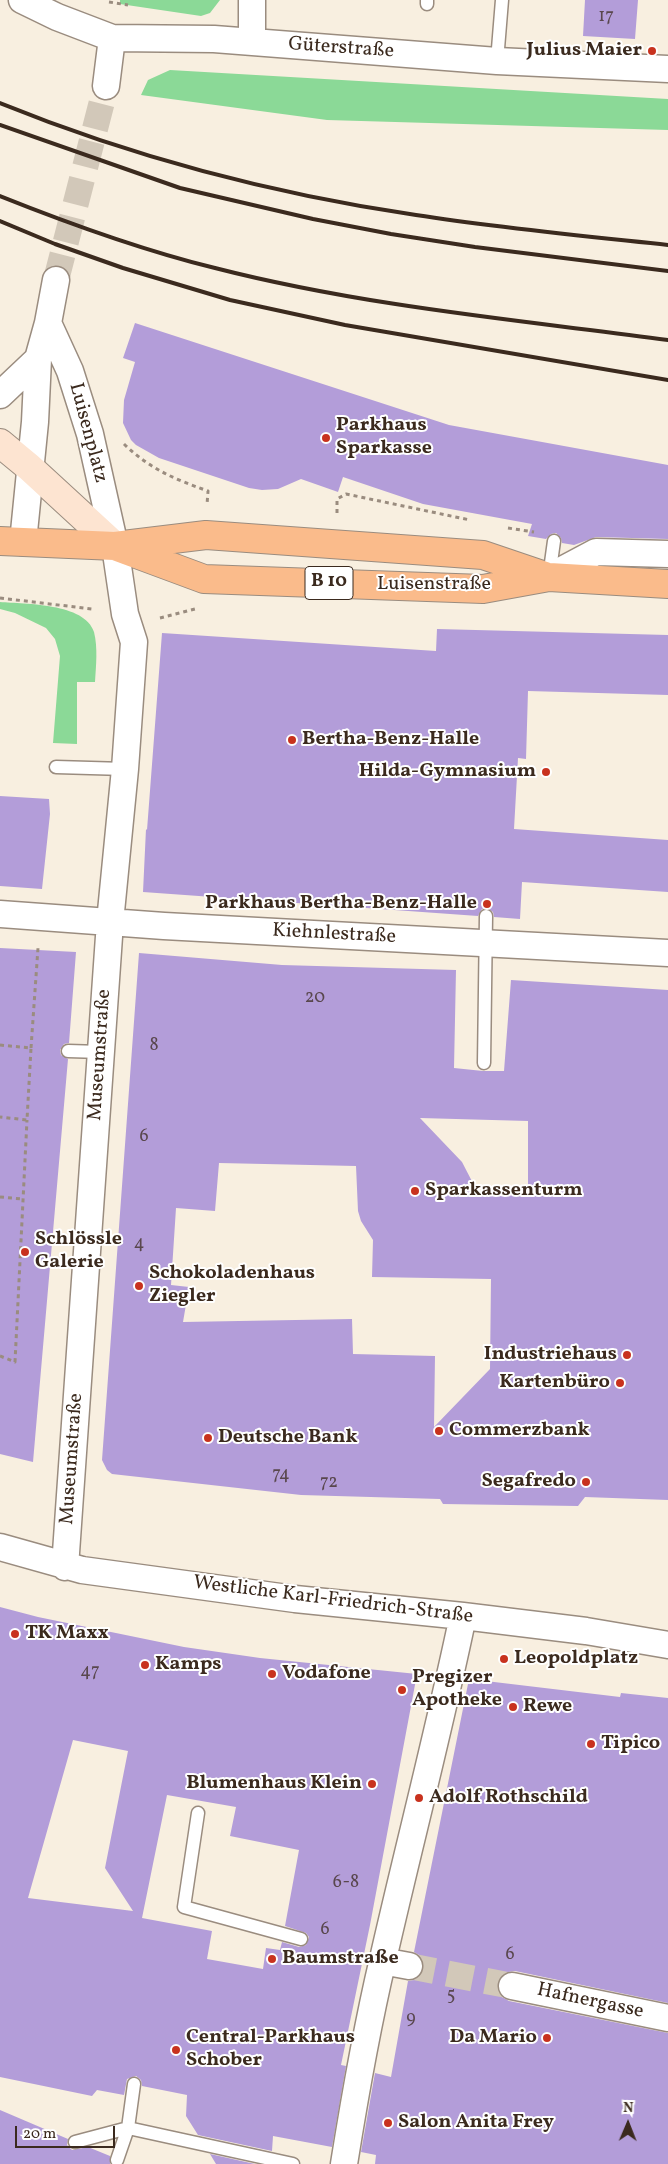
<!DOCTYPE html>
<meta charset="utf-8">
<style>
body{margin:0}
#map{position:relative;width:668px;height:2164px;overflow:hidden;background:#f8efe0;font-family:Vollkorn,serif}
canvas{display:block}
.north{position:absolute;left:603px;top:2099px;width:50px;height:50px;-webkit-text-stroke:4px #fff;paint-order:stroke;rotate:1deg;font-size:14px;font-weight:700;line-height:20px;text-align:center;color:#3b2a1e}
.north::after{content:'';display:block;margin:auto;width:18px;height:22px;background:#3b2a1e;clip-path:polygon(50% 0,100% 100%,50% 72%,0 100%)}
.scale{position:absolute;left:15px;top:2126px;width:100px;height:22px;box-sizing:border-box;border:2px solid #3b2a1e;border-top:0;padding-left:6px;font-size:15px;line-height:18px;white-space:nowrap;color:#3b2a1e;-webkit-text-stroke:4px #fff;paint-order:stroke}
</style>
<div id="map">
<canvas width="668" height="2164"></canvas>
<div class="north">N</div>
<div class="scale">20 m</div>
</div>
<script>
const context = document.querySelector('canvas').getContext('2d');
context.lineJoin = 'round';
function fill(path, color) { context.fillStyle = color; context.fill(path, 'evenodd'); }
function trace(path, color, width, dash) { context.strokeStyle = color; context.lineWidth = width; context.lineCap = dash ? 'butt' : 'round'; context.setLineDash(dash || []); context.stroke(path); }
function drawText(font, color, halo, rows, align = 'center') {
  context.font = font + ' Vollkorn,serif'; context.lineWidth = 4; context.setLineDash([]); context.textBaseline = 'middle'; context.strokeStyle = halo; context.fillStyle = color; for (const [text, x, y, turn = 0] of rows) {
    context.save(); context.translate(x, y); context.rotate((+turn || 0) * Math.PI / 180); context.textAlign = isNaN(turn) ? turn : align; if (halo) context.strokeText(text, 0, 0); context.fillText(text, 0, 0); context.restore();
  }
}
fill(new Path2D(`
 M120,0H220L210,13L201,16L120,4Z
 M170,70L668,99V130L327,120L141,95L148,80Z
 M0,602C25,604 85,603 94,632C98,648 96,666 95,682H77V744L53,743L60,656L55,639L46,628L15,613L0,609Z`), '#8bd997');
fill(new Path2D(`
 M585,0H638L635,39L583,36Z
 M135,323L449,425L668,465V539L596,537L574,545L562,543L561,538L556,533L551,534L546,539L528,536L532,524L423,504L343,477L338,492L301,479L278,489L262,490L249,488L159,458L136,445L131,440L123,423L124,400L135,362L123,358Z
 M437,629L668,635V695L528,691L526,759L518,758L514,829L668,840V892L522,882L520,919L494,917L493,912L487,908L482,909L478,916L143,892L146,829L147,830L162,633L436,651Z
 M0,796L49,799L50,814L42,889L0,886Z
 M0,948L76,952L69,1043L64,1044L60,1050L61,1055L68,1059L33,1462L0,1454Z
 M139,953L282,965L456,970L454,1068L483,1071H504L511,980L668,990V1500L585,1497L578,1506L443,1504L440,1499L301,1495L112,1474L107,1470L102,1460ZM420,1118L528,1121V1192L477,1191L462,1162ZM219,1163L356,1166L358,1211L361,1221L373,1240L372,1277L491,1279L490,1369L434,1427L435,1356L353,1354L352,1319L183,1322L189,1287L171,1285L176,1208L215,1211Z
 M0,1607L38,1617L184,1647L260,1658L417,1674L370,1925L341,2065L346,2066L332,2147L273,2136L272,2151L198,2135L186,2116L187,2095L142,2086L141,2080L136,2076L127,2079L124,2095L97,2090L92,2096L0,2077ZM73,1740L128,1751L105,1868L133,1911L28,1898ZM167,1795L236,1807L230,1836L299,1850L285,1926L306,1933L309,1937L306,1945L299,1947L282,1942L280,1950L266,1948L263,1969L207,1959L212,1931L142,1918Z
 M469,1679L620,1697L621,1693L668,1698V2003L515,1971L508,1972L501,1976L497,1983L498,1990L502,1997L509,2001L668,2033V2164H375L376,2155L361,2152L375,2073L391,2077L408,1981L414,1980L420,1976L424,1969L423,1961L419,1955L414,1952Z
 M0,2110L68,2139L67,2145L72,2150L88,2147L110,2156V2164H0Z
 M210,2154L255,2164H216Z`), '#b39dd9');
trace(new Path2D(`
 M56,280L106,86
 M409,1966L512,1986`), '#d2c8b9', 26, [26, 13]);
const lane = new Path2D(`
 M427,4V0
 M497,61L502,0
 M549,577L554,541
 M56,767L125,769
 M68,1051L101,1052
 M484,1063L486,916
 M198,1813L184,1907L301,1939
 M134,2084L128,2128L293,2164
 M75,2142L128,2128L117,2160`);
const street = new Path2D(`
 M22,0L57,17L112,38L214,39L497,61L668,69
 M252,42V0
 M106,86L112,38
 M48,323L70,371L90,434L115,546L125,614L134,642L125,769L110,922L65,1567
 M0,395L38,359
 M23,542L35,422L38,359L48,323L56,280
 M549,577L596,552L668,554
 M0,914L164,926L668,953
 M0,1547L82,1570L295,1599L463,1616L586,1631L668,1645
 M382,1961L409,1966
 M512,1986L668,2018
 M344,2164C355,2095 367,2027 383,1959C409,1845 439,1731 463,1616`);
const secondary = new Path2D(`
 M0,443L29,467L115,546`);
const primary = new Path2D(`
 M0,541L115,546L206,535L483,555L545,576
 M115,546L204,579L483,589L549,577L668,584`);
trace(lane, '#9a8c7f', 15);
trace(street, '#9a8c7f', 29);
trace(secondary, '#9a8c7f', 30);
trace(primary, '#9a8c7f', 30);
trace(new Path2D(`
 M109,2L128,5
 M124,444C150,469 174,479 208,491L207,505
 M337,513V499L346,494L470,520
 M508,528L534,532
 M0,598L92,609
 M160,618L195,609
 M0,1045L31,1048L27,1120L0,1117
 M31,1048L38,948
 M0,1197L23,1199
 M0,1356L15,1362L27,1120`), '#9a8c7f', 3, [4, 4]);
trace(lane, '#fff', 12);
trace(street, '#fff', 26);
trace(secondary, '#fde4d1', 28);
trace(primary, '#fabb8b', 28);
trace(new Path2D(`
 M0,103C133,157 275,194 416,215C500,228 584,236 668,245
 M0,125L180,188L313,219L391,234L475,247L668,271
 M0,196C70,224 142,250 215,268C363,306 517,320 668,340
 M0,221L55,244L123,268L230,300L345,325L668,380`), '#3b2a1e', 4);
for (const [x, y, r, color] of [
 [652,51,5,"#c8321e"],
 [326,438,5,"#c8321e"],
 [292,740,5,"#c8321e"],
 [546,772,5,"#c8321e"],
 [487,904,5,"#c8321e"],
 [415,1191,5,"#c8321e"],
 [25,1252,5,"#c8321e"],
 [139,1286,5,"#c8321e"],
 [627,1355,5,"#c8321e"],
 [620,1383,5,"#c8321e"],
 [439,1431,5,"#c8321e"],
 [208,1438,5,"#c8321e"],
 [586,1482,5,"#c8321e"],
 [15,1634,5,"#c8321e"],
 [504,1659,5,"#c8321e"],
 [145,1665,5,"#c8321e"],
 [272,1674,5,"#c8321e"],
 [402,1690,5,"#c8321e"],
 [513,1707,5,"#c8321e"],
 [591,1744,5,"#c8321e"],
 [372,1784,5,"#c8321e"],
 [419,1798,5,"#c8321e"],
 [272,1959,5,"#c8321e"],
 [547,2038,5,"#c8321e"],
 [176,2050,5,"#c8321e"],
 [388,2123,5,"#c8321e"]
]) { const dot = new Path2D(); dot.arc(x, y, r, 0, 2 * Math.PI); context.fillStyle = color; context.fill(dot); trace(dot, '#fff', 2); }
drawText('18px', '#59474d', null, [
 ["17",606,18],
 ["20",315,999],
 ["8",154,1047],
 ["6",144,1138],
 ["4",139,1245],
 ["74",281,1476],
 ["72",329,1484],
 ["47",90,1673],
 ["6-8",346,1884],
 ["6",325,1931],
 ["6",510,1956],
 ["5",451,1997],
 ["9",411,2020]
]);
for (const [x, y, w] of [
 [329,583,48]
]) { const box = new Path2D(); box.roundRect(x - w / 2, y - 16.5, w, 33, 4); context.fillStyle = '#fff'; context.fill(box); trace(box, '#3b2a1e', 1); }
drawText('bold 19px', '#3b2a1e', null, [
 ["B 10",329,583]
]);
drawText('20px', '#3b2a1e', '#fff', [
 ["Güterstraße",341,49,4],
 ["Luisenplatz",87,433,75],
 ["Luisenstraße",434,585],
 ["Kiehnlestraße",334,935,3],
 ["Museumstraße",101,1055,-86],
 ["Museumstraße",73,1459,-86],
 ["Westliche Karl-Friedrich-Straße",333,1601,7],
 ["Hafnergasse",590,2002,12]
]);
drawText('bold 20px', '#3b2a1e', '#fff', [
 ["Julius Maier",642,51,"right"],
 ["Parkhaus",336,426],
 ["Sparkasse",336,449],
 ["Bertha-Benz-Halle",302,740],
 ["Hilda-Gymnasium",536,772,"right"],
 ["Parkhaus Bertha-Benz-Halle",477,904,"right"],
 ["Sparkassenturm",425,1191],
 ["Schlössle",35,1240],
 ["Galerie",35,1263],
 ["Schokoladenhaus",149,1274],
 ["Ziegler",149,1297],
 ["Industriehaus",617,1355,"right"],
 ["Kartenbüro",610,1383,"right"],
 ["Commerzbank",449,1431],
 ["Deutsche Bank",218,1438],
 ["Segafredo",576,1482,"right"],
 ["TK Maxx",25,1634],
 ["Leopoldplatz",514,1659],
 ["Kamps",155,1665],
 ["Vodafone",282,1674],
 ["Pregizer",412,1678],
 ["Apotheke",412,1701],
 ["Rewe",523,1707],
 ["Tipico",601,1744],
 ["Blumenhaus Klein",362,1784,"right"],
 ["Adolf Rothschild",429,1798],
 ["Baumstraße",282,1959],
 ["Central-Parkhaus",186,2038],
 ["Schober",186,2061],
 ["Da Mario",537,2038,"right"],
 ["Salon Anita Frey",398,2123]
], 'left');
</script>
